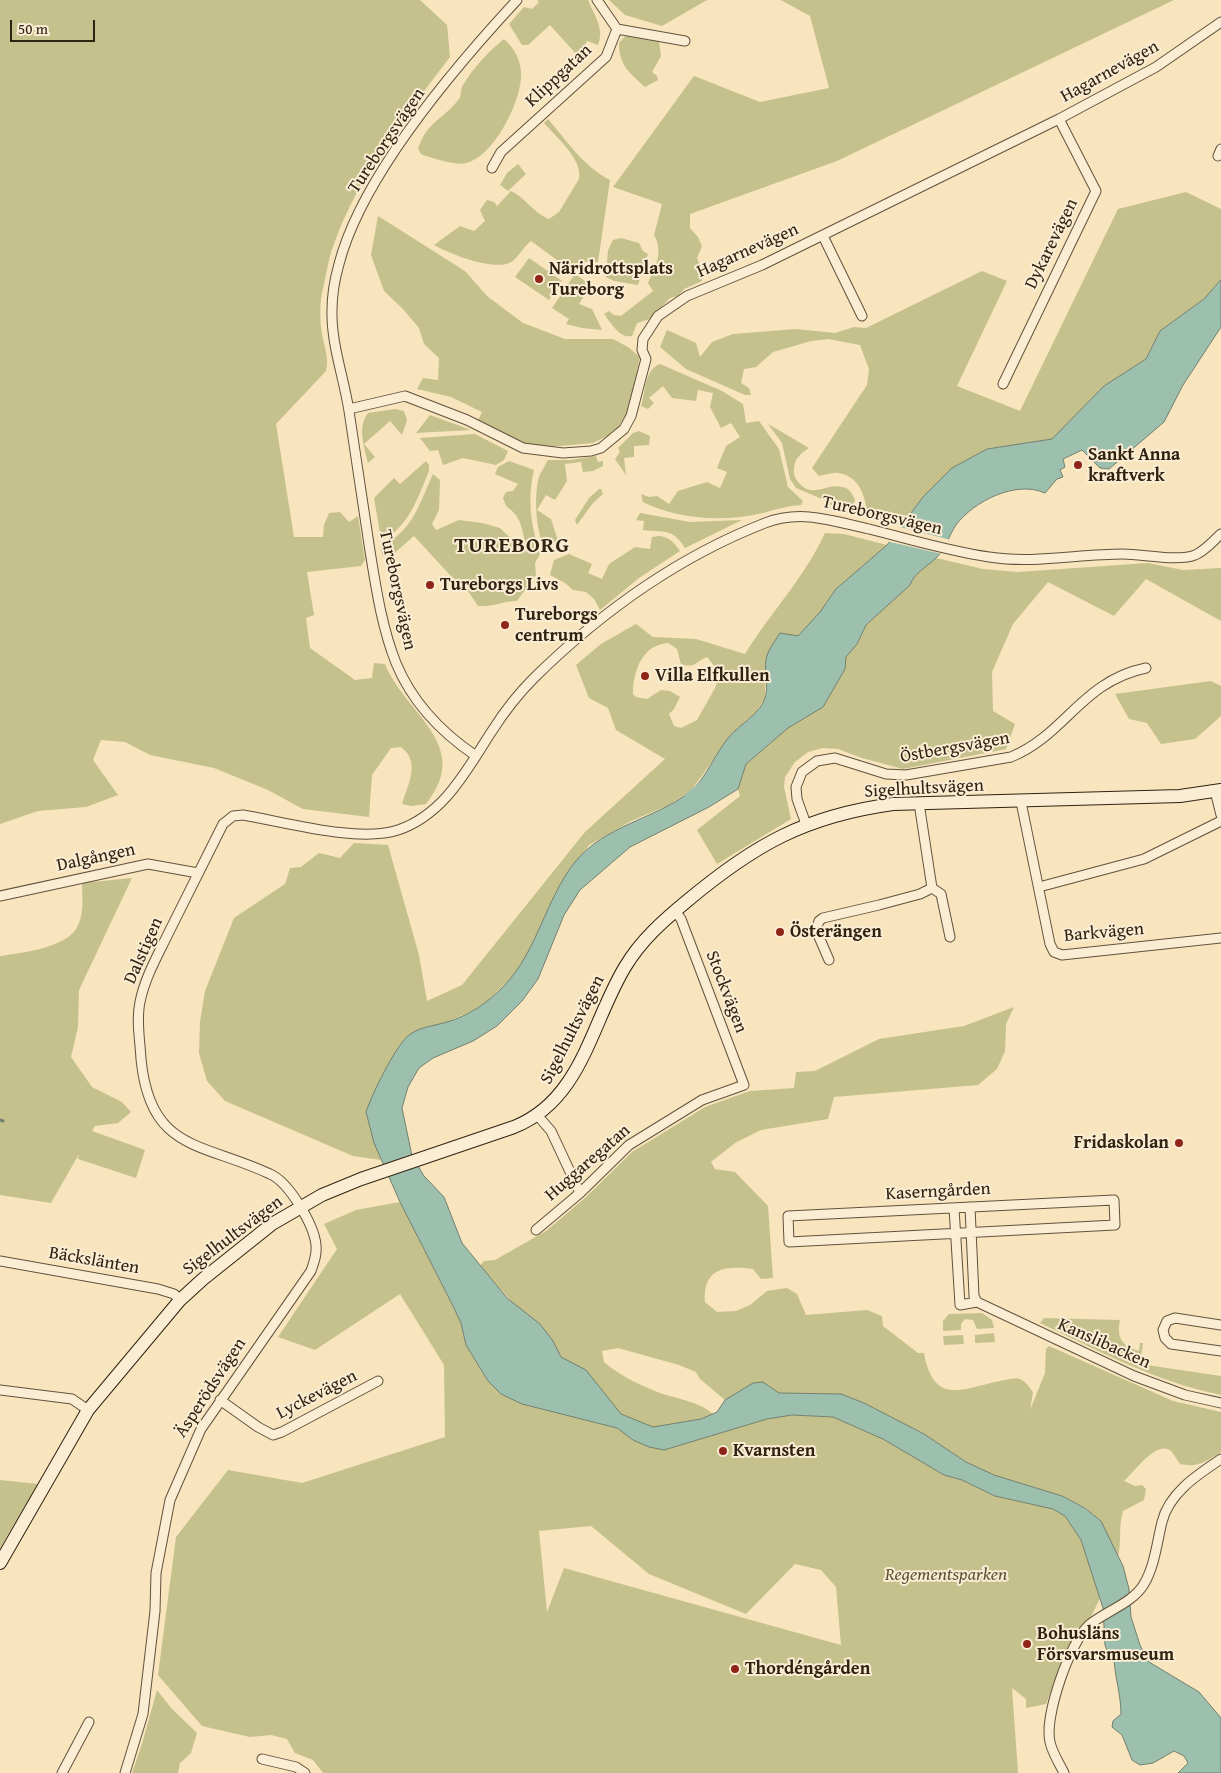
<!DOCTYPE html>
<meta charset="utf-8">
<style>
body{margin:0}
#map{position:relative;width:1221px;height:1773px;overflow:hidden;background:#f8e4bd;font-family:"Gentium Book Plus",serif}
canvas{display:block}
.scale{position:absolute;left:10px;top:20px;width:85px;height:22px;box-sizing:border-box;border:2px solid #302211;border-top:0;padding-left:6px;font-size:15px;line-height:18px;white-space:nowrap;color:#302211;-webkit-text-stroke:4px #faedd4;paint-order:stroke}
</style>
<div id="map">
<canvas width="1221" height="1773"></canvas>
<div class="scale">50 m</div>
</div>
<script>
const context = document.querySelector('canvas').getContext('2d');
context.lineJoin = 'round';
function fill(path, color) { context.fillStyle = color; context.fill(path, 'evenodd'); }
function trace(path, color, width, dash) { context.strokeStyle = color; context.lineWidth = width; context.lineCap = dash ? 'butt' : 'round'; context.setLineDash(dash || []); context.stroke(path); }
function drawText(font, color, halo, rows, align = 'center') {
  context.font = font + ' "Gentium Book Plus",serif'; context.lineWidth = 4; context.setLineDash([]); context.textBaseline = 'middle'; context.strokeStyle = halo; context.fillStyle = color; for (const [text, x, y, turn = 0] of rows) {
    context.save(); context.translate(x, y); context.rotate((+turn || 0) * Math.PI / 180); context.textAlign = isNaN(turn) ? turn : align; if (halo) context.strokeText(text, 0, 0); context.fillText(text, 0, 0); context.restore();
  }
}
fill(new Path2D(`
 M0,0H420L447,25L450,57C407,114 358,176 334,244C328,259 326,277 322,293C320,303 320,316 321,327C322,342 330,356 326,371L276,424L294,537H323L324,525L329,513L340,512L349,522L358,516L365,560L361,566L307,572L314,615L306,618L310,648L355,680L372,678L374,663L385,664C405,714 474,745 426,804L411,806L402,804C408,784 421,762 401,747L391,748L372,775L369,817L303,809L268,790L214,768L150,755L125,742L101,740L93,760L118,795L86,807L38,811L0,824Z
 M537,0H588C594,15 605,29 598,45L587,41L579,55H577L550,25L528,45H522L509,24L524,7L532,9L539,2Z
 M609,0H707L662,26L625,15Z
 M781,0H1174L837,161L690,214V228L698,237L702,246L697,258L703,274L702,281L684,289L678,296L670,298L650,319L637,323L632,336C620,339 611,323 604,314L609,311L614,315L621,316L653,291L648,283C655,267 664,252 654,235L662,204L613,187L694,76L760,102L829,88L810,16Z
 M628,33L653,38L659,42L661,56L652,72L657,76L658,80L645,87C630,73 619,66 619,43Z
 M504,39C514,48 520,58 521,72C523,99 494,157 466,163C456,166 431,158 421,154L418,149C427,121 443,120 459,99C462,95 460,89 463,85C473,68 489,51 504,39Z
 M548,119C567,141 584,167 610,180L598,262H586L577,266L576,270L568,268L531,241C524,246 520,255 513,261C497,273 450,254 434,245L460,226L474,231L485,221L480,210L487,200L494,202L497,206L511,191C526,198 533,213 549,219L559,212L579,179C583,159 556,137 544,123Z
 M518,164L526,174L508,191L500,185L507,173Z
 M1186,192L1221,209V280L1204,299L1160,331L1146,359L1104,386L1052,439L987,449L952,468L900,525L868,516C865,498 861,477 839,473C833,472 825,475 819,476L812,468L867,385L869,369L860,345L828,339L811,341L773,352L756,367L744,369L741,383L749,388L751,395H745L686,369L660,347L667,330L696,343L700,357L712,342L733,334L796,329L835,333L854,327L866,328L982,271L1007,281L957,386L1020,411L1118,209Z
 M378,216L465,271L487,296L523,323L565,339H613L628,347L640,357L629,411L615,432L593,443L548,447L522,443L478,420L482,412L451,397L417,389L423,378L438,380L439,358L424,344L419,328L403,309L384,291L371,255Z
 M621,238L639,243L643,251L648,254L638,285L614,281L606,277L608,250L613,240Z
 M529,258L562,281L549,300L515,277Z
 M575,274L591,285L579,304L592,309L602,330L582,328L566,324L569,319L552,308Z
 M660,364L722,391L743,404L746,423L759,421L779,449L788,487L803,501L801,505C788,506 776,509 763,513C724,522 679,520 643,502L641,494L649,497L657,496L669,504L678,491L707,482L720,488L727,472L717,468L726,446L740,437L731,423L721,428L710,407L713,393L698,390L696,401L672,398L663,386L649,398L654,403L648,409L641,406C646,391 644,370 660,364Z
 M395,409L404,411L407,420L402,435L390,421L364,444L375,457L368,463C364,446 357,427 368,413Z
 M430,415L471,430L416,433Z
 M768,424L809,448C801,453 794,459 794,469C793,474 796,480 799,483C813,499 826,483 842,487C850,488 852,494 855,500L850,514L840,511L822,499L796,488L790,479L782,443Z
 M639,431L650,436L649,445L634,446V457L624,458L626,475L615,459L620,452L618,448L633,433Z
 M475,434L508,451L504,460L496,465L463,458L443,465L438,450L430,451L420,438Z
 M596,456L598,462L603,461V466L593,471L583,472L581,462L565,464L567,481L555,500L546,495L537,510L551,519L558,541L549,545L551,550L546,551C536,532 534,502 538,481C539,474 545,466 548,460H570Z
 M426,461L429,465V471C419,494 408,531 381,539L374,498L394,478L400,484Z
 M509,461L534,470C527,500 531,525 540,554L535,563L536,575L517,601C502,601 496,607 478,606L468,591L449,574L414,536L390,557L386,559L382,555L381,547C414,529 418,506 433,474L440,480L439,510L432,524L436,530L459,520L482,523L500,528L521,548L525,542C523,533 521,521 515,514C508,506 507,510 503,498L506,492L513,491L518,484L495,474L498,467Z
 M599,489H601L603,494L593,503L577,525L575,520L589,498Z
 M640,513L690,522L742,520L685,548C672,527 663,533 643,530L644,521L636,520Z
 M825,533L844,534L887,545L836,589L820,612L798,636L766,659L765,698L756,712L730,736L691,791L669,805L631,821L589,845L559,887L526,959L513,976L489,1000L472,1011L449,1021L409,1035L391,1062L366,1112L381,1160L353,1156L225,1101L207,1081L199,1053L200,1022L205,991L234,918L285,884L290,868L301,867L319,853L340,858L354,843L388,845L419,955L427,1001L462,985L585,832L665,759L616,730L608,708L589,698L576,665L601,644L636,624L653,637L696,639L745,654C771,612 805,577 825,533ZM668,643L677,649L681,664C695,669 696,661 707,657L716,668L718,679L715,688L697,720L681,728L674,726L669,714L674,709L680,697L670,691L661,690L647,699L636,697L633,694C633,671 642,645 668,643Z
 M659,536C669,537 674,542 680,551L639,578L600,610L594,599L586,592L573,590L565,583L550,575L554,560L569,554L592,564L588,573L602,579L609,564L635,547L650,549L652,537Z
 M936,558L983,569L1018,572L1148,563L1183,570L1221,568V621L1146,579L1114,616L1048,582L1013,624L992,672L993,711L1015,724L1006,749L903,769L862,758L838,749L823,748L808,752L795,762L785,777L784,787L791,819L717,864L697,830L740,796L738,789L746,764L788,728L823,707L845,669L846,657L857,644L866,625L910,585C914,574 926,564 936,558Z
 M1211,681L1221,686V716L1195,739L1161,744L1147,723L1129,719L1115,694Z
 M132,878L79,990L78,1027L71,1057L92,1087L122,1102L131,1112L118,1123L95,1126L92,1131L145,1150L136,1178L78,1159L79,1154L51,1203L0,1195V956C21,953 64,948 76,929C85,915 82,898 82,883Z
 M1014,1007L1006,1024L1005,1051L997,1069L978,1085L834,1097L828,1119L761,1130L735,1143L711,1162L715,1169L735,1172L768,1206L773,1278L761,1279L753,1269C726,1265 702,1268 705,1302L717,1312L736,1311L750,1305L767,1291L787,1288L797,1294L806,1315L867,1310L882,1316L883,1326L918,1353H924C934,1409 966,1387 1004,1380C1009,1380 1015,1377 1020,1379C1026,1382 1029,1387 1033,1392L1030,1410L1045,1373L1046,1349L1049,1346L1173,1401L1221,1412V1452C1207,1461 1197,1468 1180,1464C1177,1460 1174,1454 1171,1451C1157,1439 1134,1472 1124,1481L1135,1486L1142,1485L1146,1489L1144,1500L1123,1511C1118,1527 1122,1541 1118,1557L1101,1521L1085,1507L1062,1496L994,1475L966,1462L924,1434L864,1403L841,1394L779,1393L763,1382L725,1400L700,1379L696,1372L679,1365L618,1348L602,1351L604,1362C617,1374 638,1384 655,1391C674,1399 697,1400 713,1414L701,1419L653,1427L621,1414L593,1382L561,1357L480,1266L484,1261L495,1260L546,1231L585,1198L632,1152L705,1107L750,1091L794,1088L796,1072L815,1071L879,1039L964,1026Z
 M400,1202L452,1304L461,1323L466,1345L476,1362L488,1381L522,1404L617,1428L633,1440L664,1450L767,1419L792,1415L833,1417L883,1439L944,1475L962,1480L995,1496L1053,1509L1065,1516L1081,1540L1100,1598L1088,1623L1078,1632L1065,1655L1046,1704L1026,1708V1699L1012,1688L1018,1773H323L313,1760L295,1753L287,1739L271,1735L250,1737L202,1726L158,1675L176,1537L228,1470L302,1483L445,1437L444,1365L400,1294L315,1350L278,1337L337,1249L324,1224L356,1210ZM591,1526L649,1574L746,1614L795,1564L821,1570L836,1587L841,1645L564,1568L547,1612L539,1531Z
 M982,1313L992,1320L994,1328L977,1329L973,1320L965,1319L961,1324V1330L943,1331V1321L949,1314Z
 M1044,1318L1120,1320C1116,1337 1122,1346 1139,1351L1140,1343H1143L1140,1364L1221,1376V1395C1157,1382 1099,1351 1040,1323Z
 M994,1333L995,1342L975,1343V1335Z
 M963,1335L964,1344L944,1345L943,1336Z
 M0,1480L38,1484L0,1548Z
 M157,1690L172,1709L197,1733L191,1753L180,1763L178,1773H132L142,1744Z`), '#c5c18c');
const water = new Path2D(`
 M1221,280V327L1183,385L1164,422L1109,469L1100,468L1082,450L1063,459L1065,467L1060,470L1063,477L1057,479L1045,493C1016,480 974,501 956,525C949,535 946,549 936,558C927,567 915,572 910,585L866,625L857,644L846,657L845,669L823,707L788,728L746,764L738,789L709,807L630,847L580,890L564,915L538,979L522,1001L497,1026L473,1041L433,1058L419,1068L408,1087L402,1108L412,1156L424,1176L444,1197L462,1243L507,1298L540,1324L553,1341L561,1357L586,1370L621,1414L653,1427L701,1419L717,1412L725,1400L753,1383L763,1382L779,1393L841,1394L864,1403L924,1434L966,1462L994,1475L1062,1496L1085,1508L1101,1521L1123,1566L1129,1589L1131,1617L1140,1645L1149,1662L1199,1692L1221,1718V1773H1178L1188,1763L1184,1756L1174,1751L1153,1763L1140,1765L1132,1760L1122,1735L1112,1727L1113,1721L1121,1714C1121,1695 1115,1678 1114,1659L1108,1654L1105,1645L1103,1608L1081,1540L1065,1516L1053,1509L995,1496L962,1480L944,1475L883,1439L833,1417L792,1415L767,1419L664,1450L649,1447L633,1440L617,1428L522,1404L501,1394L488,1381L466,1345L461,1323L452,1304L400,1202L374,1143L366,1112C372,1094 395,1047 408,1036C418,1027 434,1026 447,1022C468,1016 489,1002 504,986C538,950 545,900 575,862C605,825 653,820 690,792C705,780 716,752 729,737C740,724 760,714 765,698C769,687 764,672 766,660C767,651 775,641 780,633L798,636L820,612L836,589L887,545L923,497L952,468L987,449L1052,439L1104,386L1146,359L1160,331L1204,299ZM723,769L727,770V778L722,784L715,785L714,777Z`);
fill(water, '#9dbfae');
trace(water, '#71806f', 1);
fill(new Path2D(`
 M896,526L951,540L942,554L886,541Z`), '#f8e4bd');
trace(new Path2D(`
 M0,1120L3,1121`), '#71806f', 3);
trace(new Path2D(`
 M693,801L709,788L742,746`), '#9dbfae', 20);
const street = new Path2D(`
 M617,29L685,41
 M1218,156L1221,149
 M492,168L501,152L606,57L617,29L597,0
 M823,236L862,316
 M1003,384L1096,191L1059,119
 M349,409L405,396L467,420L523,448L563,453L591,451L601,448L624,429L631,416L646,359L642,350L643,339L658,316L687,296L762,265L1059,119L1156,67L1221,22
 M476,756C442,733 412,702 396,663C382,628 376,588 370,551C363,504 356,458 349,411C344,378 331,344 332,310C332,295 335,278 339,264C362,175 455,67 517,0
 M1215,791L1221,815
 M1021,802L1050,944L1054,952L1062,955L1221,938
 M806,824L797,799L796,787L802,772L817,761L835,758L886,774L906,775L1011,757C1065,735 1082,681 1146,668
 M1039,887L1144,859L1221,821
 M932,888L941,894L950,937
 M0,896L148,864L198,873
 M829,960L816,930L819,921L823,918L879,905L920,894L932,888L919,803
 M538,1116L551,1131L580,1193
 M1114,1200L1115,1225L789,1242L788,1216Z
 M970,1207L974,1296L977,1302
 M954,1208L960,1305L977,1302L1134,1376L1185,1395L1221,1403
 M536,1230L580,1193L629,1145L702,1100L744,1085L681,919L675,911
 M0,1261L158,1289L174,1294L180,1300
 M1221,1325L1175,1318L1167,1321L1163,1330L1165,1338L1171,1344L1221,1351
 M0,1390L72,1399L88,1410
 M220,1400L258,1427L273,1435L282,1432L378,1381
 M262,1759L296,1767L305,1773
 M62,1773L89,1722
 M125,1773L143,1714L155,1611L156,1573L170,1500L201,1429L311,1271C314,1262 317,1255 316,1245C314,1225 289,1182 270,1174C202,1142 150,1152 141,1059C140,1040 136,1020 140,1002C145,977 158,955 169,932C187,896 205,860 223,824L233,816L243,815C285,822 358,843 398,830C445,814 467,769 492,731C504,712 518,694 534,678C600,613 678,557 765,523C801,509 833,521 869,529C909,539 948,551 989,557C1034,564 1078,554 1123,554C1142,554 1179,562 1195,555C1205,551 1213,541 1221,534
 M1064,1773C1059,1763 1052,1752 1050,1742C1044,1716 1070,1642 1089,1625C1106,1611 1133,1603 1144,1584C1155,1565 1157,1542 1162,1522C1169,1493 1197,1475 1221,1459`);
const secondary = new Path2D(`
 M0,1563L88,1410L180,1300L203,1279L272,1224L322,1195L361,1179L514,1127C582,1100 591,1023 625,967C641,940 664,920 687,901C754,845 805,816 893,804L1180,796L1221,790`);
trace(street, '#62523c', 11);
trace(secondary, '#302211', 14);
trace(street, '#faedd4', 9);
trace(secondary, '#faedd4', 12);
for (const [x, y, r, color] of [
 [539,279,5,"#8f2418"],
 [1078,465,5,"#8f2418"],
 [430,585,5,"#8f2418"],
 [505,625,5,"#8f2418"],
 [645,676,5,"#8f2418"],
 [780,932,5,"#8f2418"],
 [1179,1143,5,"#8f2418"],
 [723,1451,5,"#8f2418"],
 [1027,1644,5,"#8f2418"],
 [735,1669,5,"#8f2418"]
]) { const dot = new Path2D(); dot.arc(x, y, r, 0, 2 * Math.PI); context.fillStyle = color; context.fill(dot); trace(dot, '#faedd4', 2); }
drawText('18px', '#302211', '#faedd4', [
 ["Hagarnevägen",1110,72,-29],
 ["Klippgatan",559,76,-43],
 ["Tureborgsvägen",387,141,-56],
 ["Dykarevägen",1052,244,-64],
 ["Hagarnevägen",748,251,-24],
 ["Tureborgsvägen",882,516,13],
 ["Tureborgsvägen",397,590,78],
 ["Östbergsvägen",955,748,-10],
 ["Sigelhultsvägen",924,789,-3],
 ["Dalgången",96,858,-12],
 ["Barkvägen",1104,933,-5],
 ["Dalstigen",144,951,-66],
 ["Stockvägen",726,992,69],
 ["Sigelhultsvägen",573,1030,-63],
 ["Huggaregatan",588,1163,-41],
 ["Kaserngården",938,1192,-3],
 ["Sigelhultsvägen",233,1236,-37],
 ["Bäckslänten",94,1261,10],
 ["Kanslibacken",1104,1344,24],
 ["Äsperödsvägen",211,1388,-57],
 ["Lyckevägen",317,1395,-27]
]);
drawText('bold 18px', '#302211', '#faedd4', [
 ["Näridrottsplats",549,269],
 ["Tureborg",549,290],
 ["Sankt Anna",1088,455],
 ["kraftverk",1088,476],
 ["Tureborgs Livs",440,585],
 ["Tureborgs",515,615],
 ["centrum",515,636],
 ["Villa Elfkullen",655,676],
 ["Österängen",790,932],
 ["Fridaskolan",1169,1143,"right"],
 ["Kvarnsten",733,1451],
 ["Bohusläns",1037,1634],
 ["Försvarsmuseum",1037,1655],
 ["Thordéngården",745,1669]
], 'left');
drawText('italic 18px', '#5d5236', '#faedd4', [
 ["Regementsparken",946,1575]
]);
context.letterSpacing = '1px';
drawText('bold 22px', '#302211', '#faedd4', [
 ["TUREBORG",512,546]
]);
context.letterSpacing = '0px';
</script>
